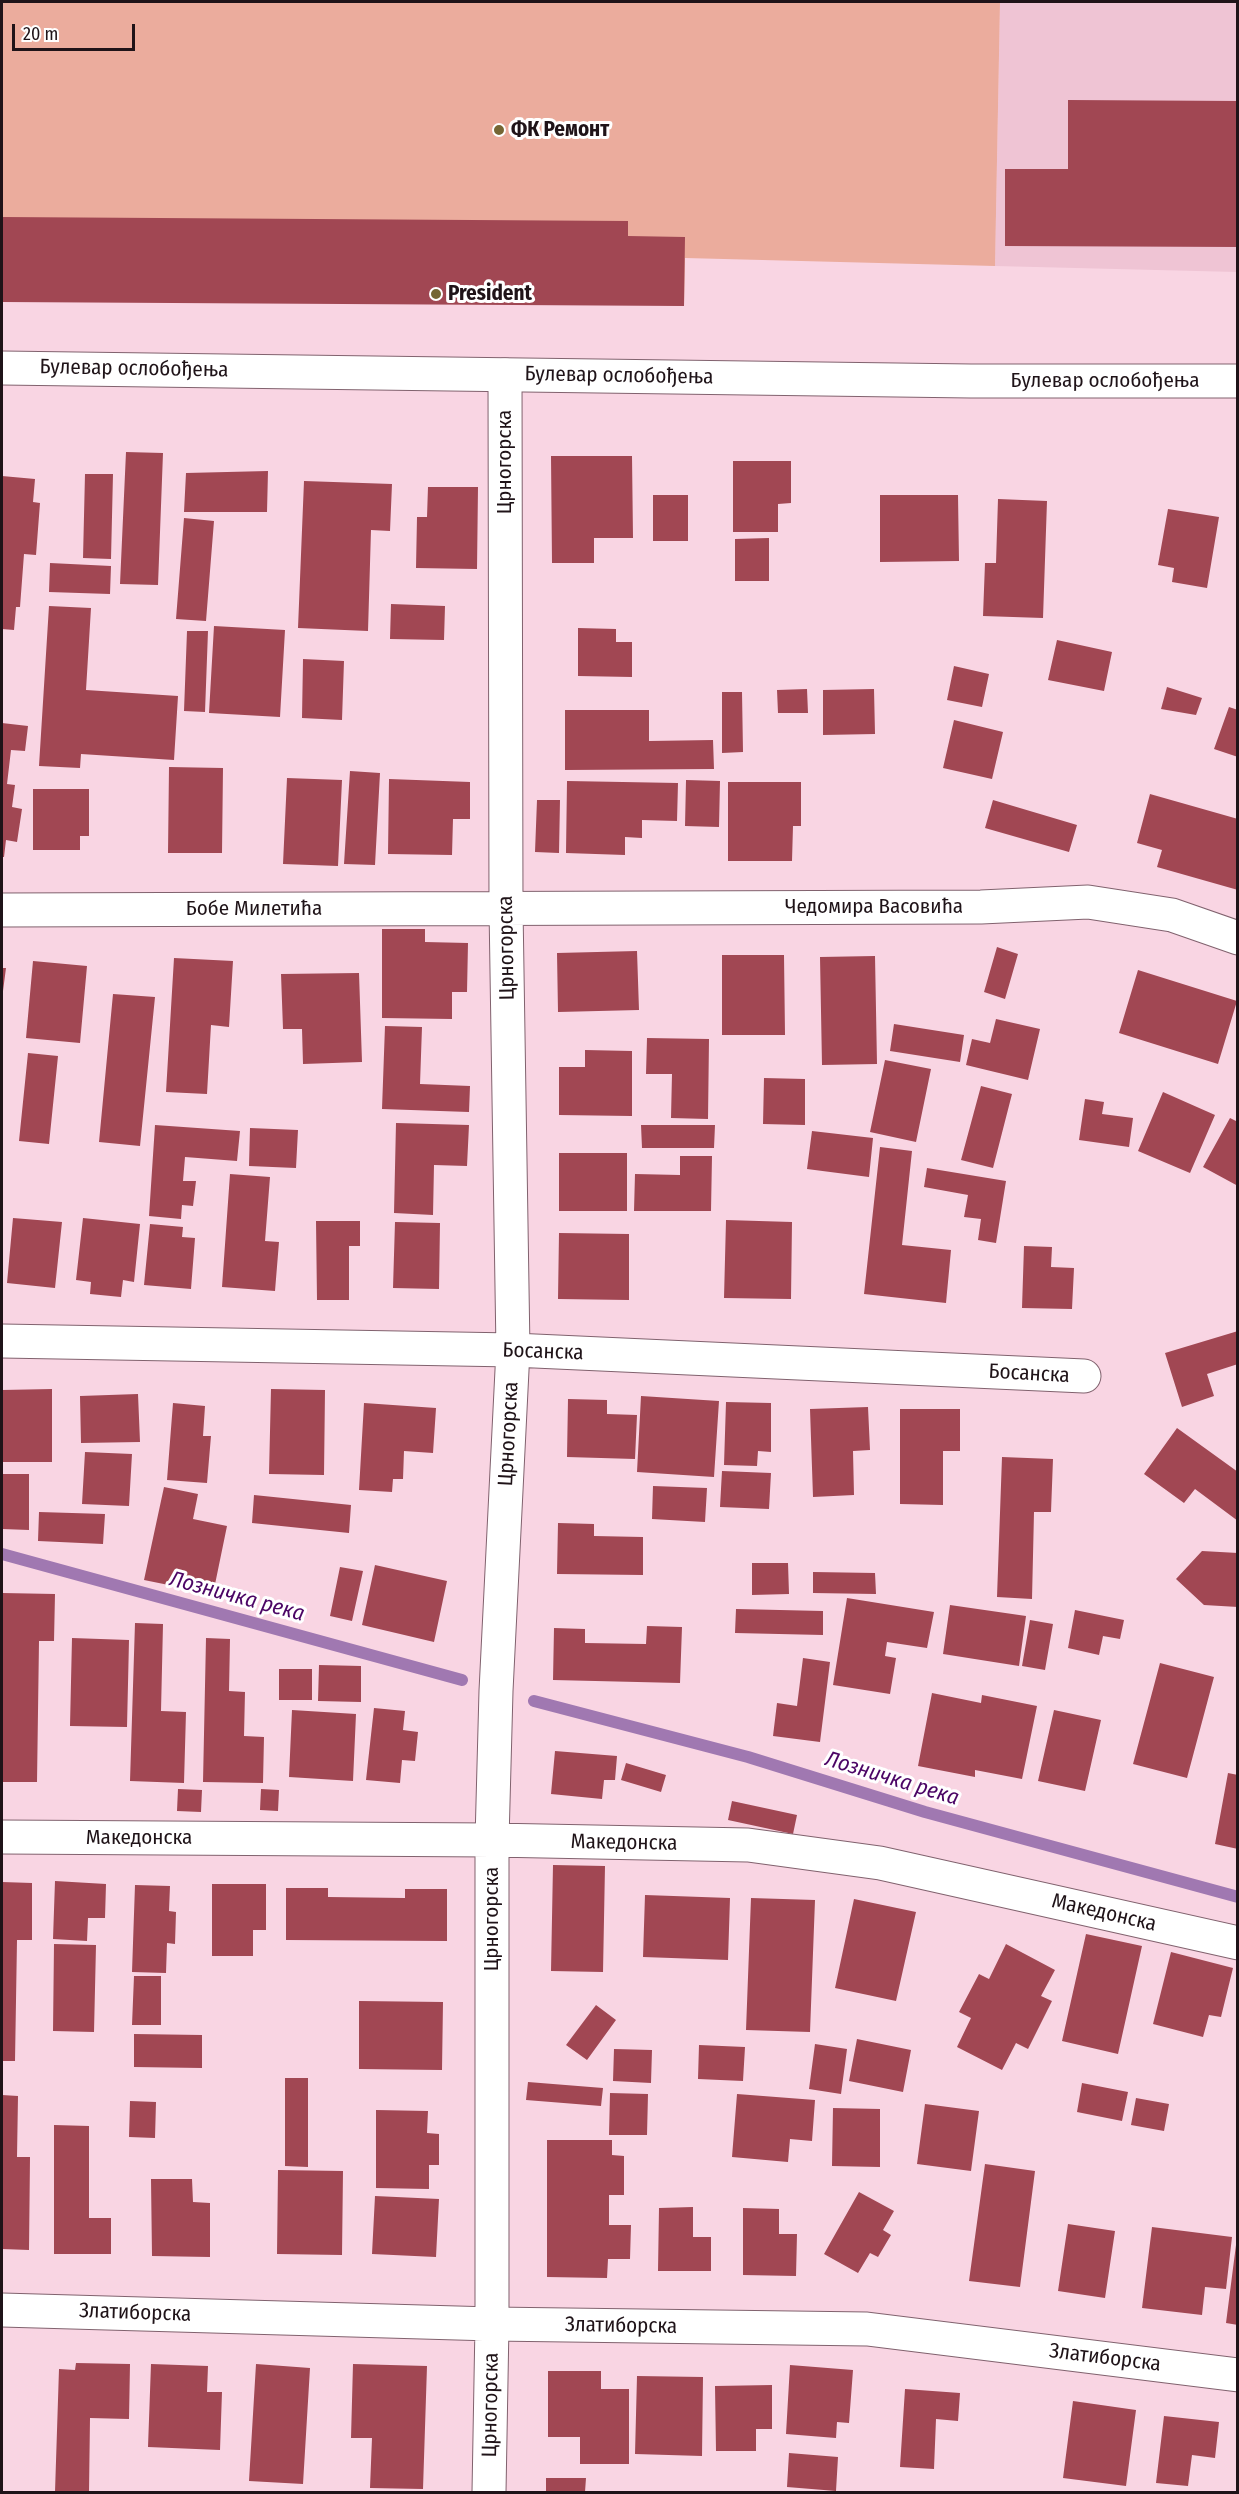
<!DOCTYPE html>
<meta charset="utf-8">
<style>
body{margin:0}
#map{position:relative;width:1239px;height:2494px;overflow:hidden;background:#f9d5e3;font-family:"Fira Sans Condensed",sans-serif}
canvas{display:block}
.frame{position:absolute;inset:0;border:3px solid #1f1318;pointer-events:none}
.scale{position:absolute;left:12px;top:24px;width:123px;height:27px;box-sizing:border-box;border:3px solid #1f1318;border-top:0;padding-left:8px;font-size:18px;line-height:21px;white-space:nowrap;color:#1f1318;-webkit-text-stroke:4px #fff;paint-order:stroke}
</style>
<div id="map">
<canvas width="1239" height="2494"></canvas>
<div class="frame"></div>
<div class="scale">20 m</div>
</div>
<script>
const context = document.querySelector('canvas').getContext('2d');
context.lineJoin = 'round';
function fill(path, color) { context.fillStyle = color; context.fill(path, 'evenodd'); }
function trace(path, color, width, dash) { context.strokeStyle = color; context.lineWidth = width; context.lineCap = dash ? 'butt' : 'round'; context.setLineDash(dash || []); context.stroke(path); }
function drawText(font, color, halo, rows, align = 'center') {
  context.font = font + ' "Fira Sans Condensed",sans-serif'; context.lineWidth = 6; context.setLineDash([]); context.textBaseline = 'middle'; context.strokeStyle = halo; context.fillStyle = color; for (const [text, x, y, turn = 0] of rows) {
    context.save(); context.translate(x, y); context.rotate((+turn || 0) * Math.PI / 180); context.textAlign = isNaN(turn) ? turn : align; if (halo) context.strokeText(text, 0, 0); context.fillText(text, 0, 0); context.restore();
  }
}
fill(new Path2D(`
 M1000,2H1237V272L995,266Z`), '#efc4d4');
fill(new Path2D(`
 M2,2H1000L995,266L685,258L684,306L2,278Z`), '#ebac9d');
trace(new Path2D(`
 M2,1554L462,1680
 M534,1701L748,1757L925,1812L1238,1897`), '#a078b1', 12);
fill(new Path2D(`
 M1068,100L1238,101V247L1005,246V169H1068Z
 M2,217L628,221V236L685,237L684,306L2,302Z
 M126,452L163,453L158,585L120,584Z
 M551,456H632L633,538H594V563H552Z
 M733,461H791V503L778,504V532H733Z
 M268,471L267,512H184L186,473Z
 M85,474H113L111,559L83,558Z
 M2,476L35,479L33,502L40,503L36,555L24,554L20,607H16L14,630L2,629Z
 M304,481L392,484L390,531L371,530L368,631L298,628Z
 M428,487H478L477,569L416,568L417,517H427Z
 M653,495H688V541H653Z
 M880,495H958L959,561L880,562Z
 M998,499L1047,501L1043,618L983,616L985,563H996Z
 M1168,509L1219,517L1207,588L1172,582L1174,568L1158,565Z
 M184,518L214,521L206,621L176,619Z
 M769,538V581H735V539Z
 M50,563L111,566L110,594L49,592Z
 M391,604L445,606L444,640L390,639Z
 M49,606L91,608L86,690L178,696L174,760L81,754L80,768L39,766Z
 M214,626L285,630L280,717L209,713Z
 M578,628L616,629V642H632V677L578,676Z
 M187,631H208L205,712L184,711Z
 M1057,640L1112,652L1104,691L1048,680Z
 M303,659L344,661L342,720L302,718Z
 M954,666L989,674L982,707L947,700Z
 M1167,687L1202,698L1196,715L1161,709Z
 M807,689L808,713H778L777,690Z
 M874,689L875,734L823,735V690Z
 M722,692H742L743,752L722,753Z
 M1229,707L1238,710V757L1214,749Z
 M565,710H649V741L713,740L714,769L565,770Z
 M954,720L1003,732L992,779L943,768Z
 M2,723L28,726L25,751L11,750L7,784L15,785L12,807L22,809L17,842L6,840L4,857H2Z
 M169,767L223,768L222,853H168Z
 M350,771L380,773L375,865L344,864Z
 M287,778L342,780L338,866L283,864Z
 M389,779L470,782V819H453L452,855L388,854Z
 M686,780L720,781L719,827L685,826Z
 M567,781L678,783L677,821L642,820V838L625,837V855L566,853Z
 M728,782H801V826H793L792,861H728Z
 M33,789H89V836H80V850H33Z
 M1150,794L1238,819V890L1157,867L1162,850L1137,843Z
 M537,800H560L559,853L535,852Z
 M993,800L1077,825L1069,852L985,828Z
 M382,929H425V942L468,943L467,992H452V1019L382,1018Z
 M997,947L1018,954L1005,999L984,992Z
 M637,951L639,1010L558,1012L557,953Z
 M722,955H784L785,1035H722Z
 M875,956L877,1064L822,1065L820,957Z
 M174,958L233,961L229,1027L211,1025L207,1094L166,1092Z
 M33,961L87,966L80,1043L26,1038Z
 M2,968H6L3,991H2Z
 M1138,970L1237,1001L1218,1064L1119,1033Z
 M359,973L362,1062L303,1064L302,1029H283L281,974Z
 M113,994L155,997L140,1146L99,1142Z
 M996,1019L1040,1029L1028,1080L966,1065L972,1039L990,1043Z
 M894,1024L964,1035L960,1062L890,1051Z
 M385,1026L422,1027L420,1084L470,1086L469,1112L382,1109Z
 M647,1038L709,1039L708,1119L671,1118L672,1074H646Z
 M585,1050L632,1051V1116L559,1115V1067H585Z
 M28,1053L58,1056L49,1144L19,1141Z
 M885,1060L931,1069L916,1142L870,1132Z
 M764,1078L805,1079V1125L763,1124Z
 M981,1086L1012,1094L993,1168L961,1160Z
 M1163,1092L1215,1115L1190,1173L1138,1151Z
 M1085,1099L1104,1102L1102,1114L1133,1118L1129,1147L1079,1140Z
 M1230,1118L1238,1122V1186L1203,1167Z
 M396,1123L469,1125L467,1166L434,1165L433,1215L394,1213Z
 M155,1125L240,1131L237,1161L185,1157L183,1181H196L193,1206L182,1205L181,1219L149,1216Z
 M641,1125H715L714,1148H642Z
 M250,1128L298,1130L296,1168L249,1166Z
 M812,1131L873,1138L869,1177L807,1169Z
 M880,1147L912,1151L902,1245L951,1250L946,1303L864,1294Z
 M559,1153H627V1211H559Z
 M680,1156H712L711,1211H634L635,1174L680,1175Z
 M927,1168L1006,1181L996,1243L978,1240L981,1219L964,1217L968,1195L924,1187Z
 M230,1174L270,1177L265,1241L279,1242L275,1291L222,1287Z
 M13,1218L62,1222L55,1288L7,1283Z
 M83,1218L140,1224L134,1282L123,1280L121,1297L90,1294L91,1282L76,1280Z
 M726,1220L792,1222L791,1299L724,1298Z
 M316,1221H360V1246H349V1300H317Z
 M395,1222L440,1223L439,1289L393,1288Z
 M150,1224L183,1227L182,1237L195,1238L191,1289L144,1285Z
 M559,1233L629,1234V1300L558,1299Z
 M1024,1246L1052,1247L1051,1267L1074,1268L1072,1309L1022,1308Z
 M1238,1331V1364L1207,1374L1214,1396L1182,1407L1165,1353Z
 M52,1389V1462H2V1390Z
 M271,1389L325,1390L324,1475L269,1474Z
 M138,1394L140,1442L81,1443L80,1396Z
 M641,1396L719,1401L714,1477L637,1472Z
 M568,1399L607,1400V1414L637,1415L635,1459L567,1457Z
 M726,1402L771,1403V1452L758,1451L757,1466L724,1465Z
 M173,1403L205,1406L203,1436H211L207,1483L167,1480Z
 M364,1403L436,1408L433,1453L404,1451L403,1479H393L392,1492L359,1490Z
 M868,1407L870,1450L853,1451L854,1495L813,1497L810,1409Z
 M900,1409H960V1451H943V1505L900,1504Z
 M1177,1428L1238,1472V1521L1195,1489L1184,1503L1144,1474Z
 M85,1452L132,1454L129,1506L82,1504Z
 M1002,1457L1053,1459L1051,1512H1034L1032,1599L997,1597Z
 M722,1471L771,1473L769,1509L720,1507Z
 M2,1474H29V1530L2,1529Z
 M653,1486L707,1488L705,1522L652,1519Z
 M164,1487L198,1494L193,1519L227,1526L213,1594L144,1580Z
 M254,1495L351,1505L349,1533L252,1523Z
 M39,1512L105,1514L103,1544L38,1541Z
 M558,1523L594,1524V1536L643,1537V1575L557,1574Z
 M1202,1551L1238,1553V1607L1204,1605L1176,1579Z
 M752,1563H788L789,1594L752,1595Z
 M375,1565L447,1581L434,1642L362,1625Z
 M340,1567L363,1571L352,1621L330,1616Z
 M813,1572L875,1573L876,1594L813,1593Z
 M2,1593L55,1594L54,1641H39L37,1782H2Z
 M847,1598L934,1612L927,1648L887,1642L885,1656L896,1658L890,1694L833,1685Z
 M950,1605L1026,1616L1019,1666L943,1654Z
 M736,1609L823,1611V1635L735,1633Z
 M1075,1610L1124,1620L1120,1639L1103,1636L1099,1655L1068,1648Z
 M1030,1620L1053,1624L1045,1670L1022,1666Z
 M135,1623L163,1624L161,1711L186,1712L184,1783L130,1781Z
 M647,1626L682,1627L680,1683L553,1680L554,1628L585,1629V1643L646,1644Z
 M72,1638L129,1640L127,1727L70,1726Z
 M206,1638L230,1639L229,1691L245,1692L244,1736L264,1737L263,1783L203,1782Z
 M803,1658L830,1662L820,1742L773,1736L777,1703L797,1706Z
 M1160,1663L1214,1677L1187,1778L1133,1764Z
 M319,1665L361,1666V1702L318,1701Z
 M279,1669H312V1700H279Z
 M932,1693L981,1703L982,1695L1037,1706L1022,1779L975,1770V1777L918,1766Z
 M374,1708L405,1711L403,1730L418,1732L415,1761L402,1760L400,1783L366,1780Z
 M292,1710L356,1714L353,1781L289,1777Z
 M1054,1710L1101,1720L1085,1791L1038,1781Z
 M555,1751L617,1756L615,1780H604L602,1799L551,1794Z
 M626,1763L666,1775L661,1792L621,1780Z
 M1228,1773L1238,1775V1849L1215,1844Z
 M178,1789L202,1790L201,1812L177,1811Z
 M261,1789L279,1790L278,1811L260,1810Z
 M732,1801L797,1815L793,1834L728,1820Z
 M553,1865L605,1866L603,1972L551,1971Z
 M55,1881L106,1884L105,1918H88L87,1941L53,1939Z
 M2,1882L32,1883V1940H17L15,2061H2Z
 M212,1884H266V1930H253V1956H212Z
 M135,1885L170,1886L169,1911L176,1912L175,1944L167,1943L166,1973L132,1972Z
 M286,1888H328V1897L405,1898V1889H447V1941L286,1940Z
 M645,1895L730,1898L728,1960L643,1957Z
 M751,1898L815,1900L810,2032L746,2030Z
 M854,1899L916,1912L896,2001L835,1988Z
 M1086,1934L1142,1946L1118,2054L1062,2041Z
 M54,1944L96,1945L94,2032L53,2031Z
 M1006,1944L1055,1970L1041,1996L1052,2001L1028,2049L1016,2043L1002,2070L957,2047L971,2018L959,2012L979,1974L989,1979Z
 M1171,1952L1233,1968L1221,2017L1209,2015L1203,2037L1153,2024Z
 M134,1976H161V2025H132Z
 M359,2001L443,2002L442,2070L359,2069Z
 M596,2005L616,2020L587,2060L566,2045Z
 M134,2034L202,2035V2068L134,2067Z
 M857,2039L911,2050L903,2092L849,2081Z
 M815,2044L847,2049L841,2094L809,2089Z
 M699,2045L745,2047L743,2081L698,2079Z
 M614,2049L652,2050L651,2083L613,2081Z
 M285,2078H308V2167L285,2166Z
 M528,2082L603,2088L601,2106L526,2100Z
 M1082,2083L1128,2092L1122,2121L1077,2112Z
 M610,2093L648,2094L647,2135H609Z
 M737,2094L815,2100L812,2141L790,2139L788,2162L732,2157Z
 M2,2095L18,2096L17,2157H30L29,2250L2,2249Z
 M1136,2098L1169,2104L1164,2131L1131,2125Z
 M130,2101L156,2102L155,2138L129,2137Z
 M925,2104L979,2111L971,2171L917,2164Z
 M833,2108L880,2109V2167L832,2166Z
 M376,2110L428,2111L427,2133L439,2134V2165H429V2189L376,2188Z
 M54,2125L89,2126V2218H111V2254H54Z
 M547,2140H612V2155L624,2156V2195H609V2225H631L630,2259H608L607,2278L547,2277Z
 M985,2164L1035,2171L1020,2287L969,2281Z
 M278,2170L343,2171L342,2255L277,2254Z
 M151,2179H192L193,2202L210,2203V2257L152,2256Z
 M859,2192L894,2211L883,2230L891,2235L878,2257L870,2253L858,2273L824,2254Z
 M375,2196L439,2199L436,2257L372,2254Z
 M693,2207V2237H711V2271H658L659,2208Z
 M743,2208L779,2209V2234H797L796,2276L743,2275Z
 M1068,2224L1115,2231L1105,2298L1058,2291Z
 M1152,2227L1232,2237L1226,2289L1205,2287L1202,2315L1142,2308Z
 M1236,2245H1238V2325L1226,2323Z
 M76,2363L130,2364L129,2419L90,2418L89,2492H55L59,2369L75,2370Z
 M151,2364L208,2366L207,2392H222L220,2450L148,2447Z
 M256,2364L310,2368L303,2484L249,2481Z
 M353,2364L427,2366L423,2489L370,2488L372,2438H351Z
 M790,2365L853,2370L849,2423L837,2422L836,2438L786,2434Z
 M548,2371H601V2389H629V2464H580V2437H548Z
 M637,2376L703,2377L702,2456L635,2454Z
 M772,2385V2429H756V2451H716L715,2386Z
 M905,2389L960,2393L958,2421L936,2419L934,2469L900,2467Z
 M1073,2401L1136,2410L1126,2486L1063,2478Z
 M1164,2416L1219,2422L1215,2458L1192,2455L1188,2486L1156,2483Z
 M789,2453L838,2457L836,2491L787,2487Z
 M546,2478H586L585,2492H546Z`), '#a14753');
const minor = new Path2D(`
 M2,910L981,907L1088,902L1172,915L1238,938
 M2,1341L513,1350L1084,1376
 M2,1837L492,1840L748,1845L880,1863L1238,1943
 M2,2310L492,2324L867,2329L1238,2375
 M489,2492L492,2324V1840L496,1691L513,1350L506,908L505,375`);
const major = new Path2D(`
 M2,368L971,381H1238`);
trace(minor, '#81626e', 35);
trace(major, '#81626e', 35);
trace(minor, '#fff', 33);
trace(major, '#fff', 33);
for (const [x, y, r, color] of [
 [499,130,6,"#756634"],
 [436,294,6,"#756634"]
]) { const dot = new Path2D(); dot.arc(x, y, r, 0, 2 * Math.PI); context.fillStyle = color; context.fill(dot); trace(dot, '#fff', 2); }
drawText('bold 21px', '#1f1318', '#fff', [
 ["ФК Ремонт",511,130],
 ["President",448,294]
], 'left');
drawText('21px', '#1f1318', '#fff', [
 ["Булевар ослобођења",134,369,1],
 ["Булевар ослобођења",619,376,1],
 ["Булевар ослобођења",1105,381],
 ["Црногорска",505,462,-90],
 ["Чедомира Васовића",874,907],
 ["Бобе Милетића",254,909],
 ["Црногорска",507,948,-91],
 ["Босанска",543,1352,2],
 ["Босанска",1029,1374,3],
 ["Црногорска",509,1434,-87],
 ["Македонска",139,1838],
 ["Македонска",624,1843,1],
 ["Македонска",1104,1913,13],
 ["Црногорска",492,1919,-90],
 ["Златиборска",135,2313,2],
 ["Златиборска",621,2326,1],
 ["Златиборска",1105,2358,7],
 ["Црногорска",491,2405,-89]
]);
drawText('italic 22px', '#4b0565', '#fff', [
 ["Лозничка река",237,1597,15],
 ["Лозничка река",892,1779,17]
]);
</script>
